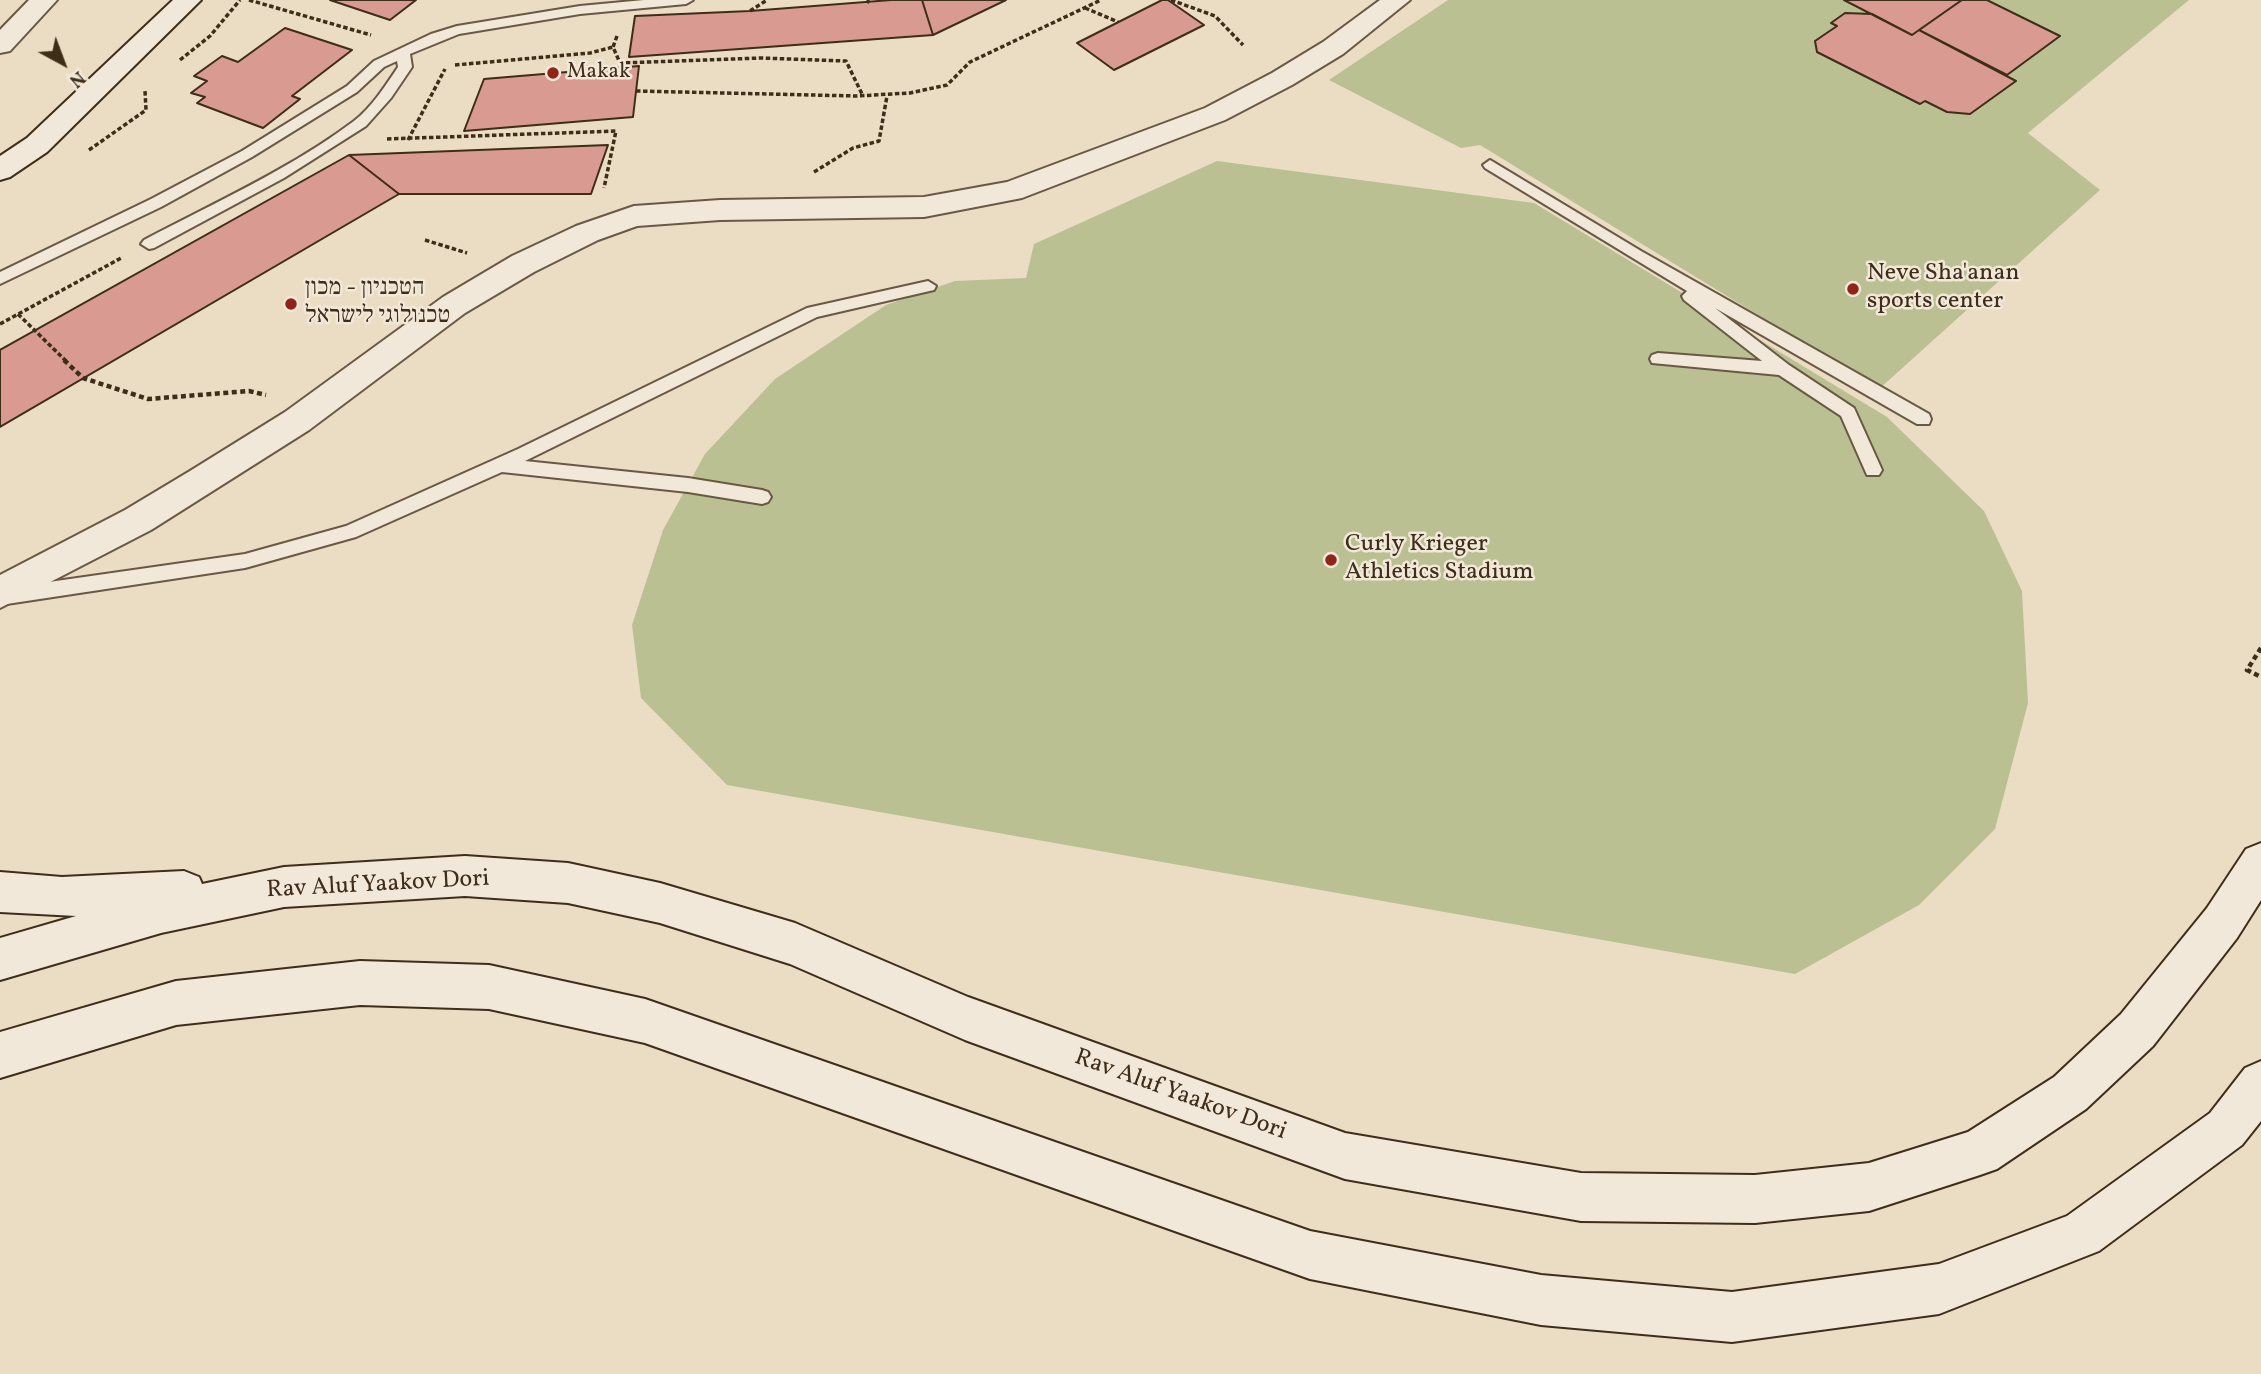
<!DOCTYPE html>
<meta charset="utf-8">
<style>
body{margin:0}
#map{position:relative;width:2261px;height:1374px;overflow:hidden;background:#ebdcc4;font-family:Vollkorn,serif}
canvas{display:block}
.north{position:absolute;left:28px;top:28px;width:70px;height:70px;-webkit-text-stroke:5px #f2e8d9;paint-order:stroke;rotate:139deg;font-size:19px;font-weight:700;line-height:28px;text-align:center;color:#3e2d19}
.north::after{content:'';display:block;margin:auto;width:24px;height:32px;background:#3e2d19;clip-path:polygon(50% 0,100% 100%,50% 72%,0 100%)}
</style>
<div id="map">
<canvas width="2261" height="1374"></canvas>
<div class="north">N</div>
</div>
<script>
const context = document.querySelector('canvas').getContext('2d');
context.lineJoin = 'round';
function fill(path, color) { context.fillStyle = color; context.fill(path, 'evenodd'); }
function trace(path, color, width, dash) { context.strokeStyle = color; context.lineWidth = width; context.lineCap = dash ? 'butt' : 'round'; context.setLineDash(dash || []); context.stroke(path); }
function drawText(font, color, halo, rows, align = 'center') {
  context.font = font + ' Vollkorn,"Frank Ruhl Libre",serif'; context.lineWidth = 5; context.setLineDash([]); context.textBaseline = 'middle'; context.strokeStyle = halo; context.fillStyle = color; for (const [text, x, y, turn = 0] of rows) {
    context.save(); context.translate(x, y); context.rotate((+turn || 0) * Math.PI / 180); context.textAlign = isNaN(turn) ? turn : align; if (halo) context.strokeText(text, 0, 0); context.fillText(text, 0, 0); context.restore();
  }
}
fill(new Path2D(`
 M1448,0H2189L2028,133L2100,190L1879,389L1480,145L1461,148L1329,80Z
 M1217,161L1534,203L1887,417L1984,511L2022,591L2028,703L1995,829L1919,905L1795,974L727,785L641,698L632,625L663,530L705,454L775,379L886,305L955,281L1026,278L1034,244Z`), '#bac092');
const building = new Path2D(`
 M330,0H416L390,20Z
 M891,0H922L933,35L629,57L635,16L750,11Z
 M922,0H1006L933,35Z
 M1162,0H1168L1204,25L1114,70L1077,43Z
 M1844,0H1962L1912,35Z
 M1962,0H1987L2060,36L2007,75L1919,30Z
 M1845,13L1872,14L1912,35L1919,30L2016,81L1970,114L1947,112L1925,101L1920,104L1817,52L1815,41L1837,26L1831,23Z
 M285,28L352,50L292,96L300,99L263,128L197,103L205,97L191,93L207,81L194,76L222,56L238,62Z
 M639,66L633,117L464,131L484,79Z
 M608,145L591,194H399L349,155Z
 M349,155L399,194L0,427V350Z`);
fill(building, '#d99b91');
trace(building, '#3e2d19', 2);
const lane = new Path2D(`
 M644,0H693L686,4L580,14L459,34L410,54L412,67L391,98L366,126L284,178L154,248L149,249L141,244L144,240C214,203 290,169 354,121C372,107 386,85 398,67L397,61L384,67L357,92L252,157L161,207L0,284V272L151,199L242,151L347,86L374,61L431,34L457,26L580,6Z
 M1490,160L1641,251L1929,414L1931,419L1929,424H1917L1715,308L1789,365L1854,408L1882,470L1879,475H1867L1841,416L1779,375L1652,363L1650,359L1652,355L1658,353L1762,361L1684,300L1682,296L1687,291L1485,168L1483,165Z
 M928,281L936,286L934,290L817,317L525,461L688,478L762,490L768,492L771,497L768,502L762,504L688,492L502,472L356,537L245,568L0,605V589L245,554L346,526L518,449L807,308Z`);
const street = new Path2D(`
 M29,0H57L10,51L0,53V30Z
 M1380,0H1410L1343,54L1292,85L1225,120L1022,198L924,217L720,220L637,226L598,240L534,272L465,313L309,430L151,530L0,608V575L125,510L190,471L285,412L443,297L512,256L576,226L634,206L720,200L924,197L1007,182L1205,108L1272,73L1323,42Z`);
const secondary = new Path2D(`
 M173,0H201L47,152L10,177L0,180V156L27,138Z
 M2261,843V900L2237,938L2153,1046L2086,1109L1997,1169L1980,1175L1869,1211L1755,1223L1581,1221L1345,1179L965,1040L790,964L660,923L568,903L465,896L284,907L161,933L0,980V938L76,916L0,912V872L62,877L184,871L199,877L202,884L284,867L465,856L568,863L660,883L795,923L968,997L1345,1133L1581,1173L1755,1175L1869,1163L1968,1132L2054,1077L2121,1014L2207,908L2246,849Z
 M360,961L489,965L645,999L1310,1231L1541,1275L1732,1292L1939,1264L2067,1216L2210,1113L2245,1068L2261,1061V1121L2242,1145L2099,1251L1939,1314L1732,1342L1541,1325L1310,1279L645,1043L489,1009L360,1005L176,1025L0,1078V1032L176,981Z`);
trace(lane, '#695944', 4);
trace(street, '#695944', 4);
trace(secondary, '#3e2d19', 4);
trace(new Path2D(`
 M249,0L371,35
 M1171,0L1215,16L1243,45
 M867,3L869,0
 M1085,8L1118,22
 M750,11L767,0
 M617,36L613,47L620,63L761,58L846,61L863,96
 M180,60L210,36L240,0
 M455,65L590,53L613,47
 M636,91L856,96L910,93L947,85L970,62L1101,0
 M387,139L616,131L604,188
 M408,140L445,69
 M89,150L146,110L145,91
 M814,172L853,148L879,141L887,96
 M425,240L467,253
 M18,314L66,361
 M0,324L123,257`), '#3e2d19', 3.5, [4.5, 2.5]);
trace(new Path2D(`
 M64,360L83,378L148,399L249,391L266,395
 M2261,648L2247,670L2261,677`), '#3e2d19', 4.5, [5, 3.5]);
fill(lane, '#f2e8d9');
fill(street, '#f2e8d9');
fill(secondary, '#f2e8d9');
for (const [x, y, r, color] of [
 [553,73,7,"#8f2418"],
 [1853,289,7,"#8f2418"],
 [291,304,7,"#8f2418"],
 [1331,560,7,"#8f2418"]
]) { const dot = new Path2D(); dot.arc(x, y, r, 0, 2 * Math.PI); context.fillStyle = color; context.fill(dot); trace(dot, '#f2e8d9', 2.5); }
drawText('21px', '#3e2d19', '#f2e8d9', [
 ["Makak",567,73]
], 'left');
drawText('24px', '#3e2d19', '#f2e8d9', [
 ["Neve Sha'anan",1867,275],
 ["sports center",1867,303],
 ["הטכניון - מכון",305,290],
 ["טכנולוגי לישראל",305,318],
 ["Curly Krieger",1345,546],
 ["Athletics Stadium",1345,574]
], 'left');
drawText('24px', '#3e2d19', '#f2e8d9', [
 ["Rav Aluf Yaakov Dori",378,886,-3],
 ["Rav Aluf Yaakov Dori",1180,1096,20]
]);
</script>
